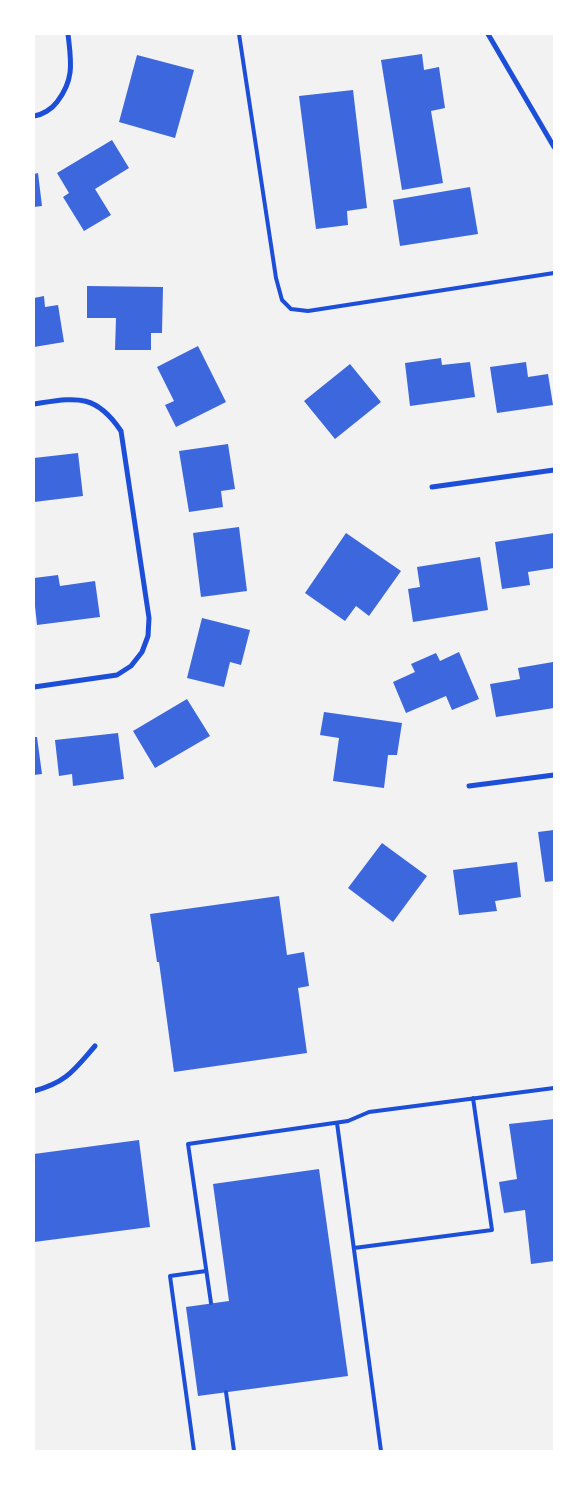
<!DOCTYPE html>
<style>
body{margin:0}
#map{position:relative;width:588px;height:1485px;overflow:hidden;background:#f2f2f2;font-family:"Varela Round",sans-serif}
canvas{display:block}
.frame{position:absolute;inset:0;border:35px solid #fff;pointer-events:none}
</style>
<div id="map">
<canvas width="588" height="1485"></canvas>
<div class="frame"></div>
</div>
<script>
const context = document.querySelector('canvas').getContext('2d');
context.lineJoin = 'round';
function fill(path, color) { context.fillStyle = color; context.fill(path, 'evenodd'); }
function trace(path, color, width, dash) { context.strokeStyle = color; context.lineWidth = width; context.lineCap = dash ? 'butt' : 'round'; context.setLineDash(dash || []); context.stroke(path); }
fill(new Path2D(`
 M422,54L424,70L439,67L445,108L431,111L443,183L402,190L381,60Z
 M137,55L194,70L175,138L119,122Z
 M353,90L367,208L347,211L348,225L316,229L299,96Z
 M112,140L129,168L95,189L111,215L84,231L63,197L69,193L57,173Z
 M38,173L42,206L34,207V174Z
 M470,187L478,234L400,246L393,200Z
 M87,286L163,287L162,333H151V350H115L116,318H87Z
 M44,296L45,307L58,305L64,342L34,347V298Z
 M198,346L226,402L176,427L165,405L174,401L157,367Z
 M441,358L442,365L470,362L475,397L410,406L405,363Z
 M526,362L528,377L548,374L553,405L497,413L490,367Z
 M350,364L381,402L335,439L304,401Z
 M228,444L235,489L221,491L223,507L189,512L179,451Z
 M78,453L83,496L34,502V458Z
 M239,527L247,591L201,597L193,533Z
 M346,533L401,571L369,616L356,606L345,621L305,593Z
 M554,533V568L528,572L530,585L502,589L495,542Z
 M480,557L488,610L413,622L408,589L420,587L417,567Z
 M58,575L60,586L95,581L100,617L37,625L34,597V578Z
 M202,618L250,630L241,665L230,662L224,687L187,678Z
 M459,652L479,699L452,710L446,696L406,713L393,682L415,672L411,664L436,653L440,661Z
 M553,662L554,708L496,717L490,684L520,679L518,668Z
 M187,699L210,736L155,768L133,731Z
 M324,712L402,723L397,755H388L384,788L333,781L339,738L320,735Z
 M118,733L124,779L73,786L72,774L59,776L55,740Z
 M34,737H37L42,774L34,775Z
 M554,830V881L545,882L538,832Z
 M382,843L427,876L393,922L348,888Z
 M517,862L521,897L495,901L497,911L459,915L453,870Z
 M279,896L287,955L304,952L309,986L298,988L307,1053L174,1072L159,962H157L150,914Z
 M554,1119V1261L531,1264L525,1210L504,1213L499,1182L517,1179L509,1124Z
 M139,1140L150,1227L34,1242V1154Z
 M319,1169L348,1376L198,1396L186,1307L229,1301L213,1184Z`), '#3d67dc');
trace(new Path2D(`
 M239,34L276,278L282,300L291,309L308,311L554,273
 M337,1123L381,1451
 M354,1248L492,1230L473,1098
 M211,1303L188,1144L348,1121L369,1112L554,1088
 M226,1392L234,1451
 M194,1451L170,1276L206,1271`), '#1d4ed8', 4);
trace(new Path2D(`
 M488,34L554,147
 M34,116C42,115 52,109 57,102C75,79 71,61 68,34
 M34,404C75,398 95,392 121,431L149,618L148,636L142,652L131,666L117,675L34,687
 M432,487L554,470
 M469,786L554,775
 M34,1091C67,1082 74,1070 95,1046`), '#1d4ed8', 5);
</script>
